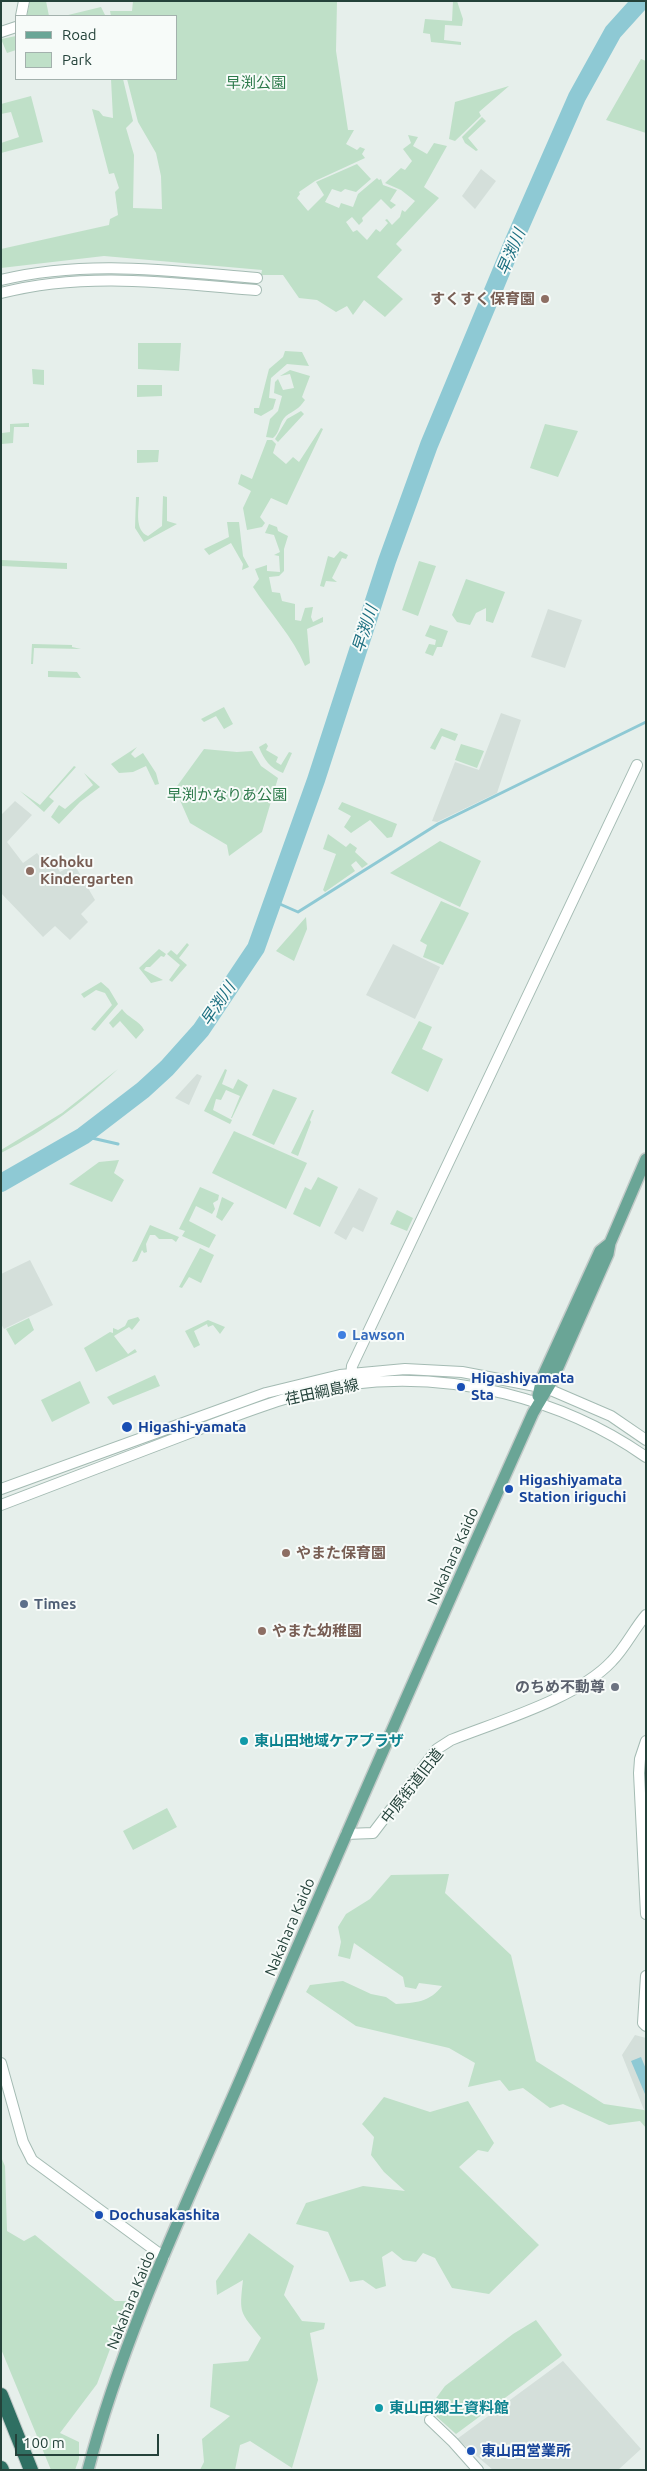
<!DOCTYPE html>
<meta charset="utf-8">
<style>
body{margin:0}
#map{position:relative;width:647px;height:2471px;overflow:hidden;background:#e6efeb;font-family:Ubuntu,sans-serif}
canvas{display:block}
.frame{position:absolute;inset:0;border:2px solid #24423a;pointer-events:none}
.legend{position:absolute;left:15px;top:15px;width:162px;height:65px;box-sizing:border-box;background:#f7fbf9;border:1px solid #a3b1ad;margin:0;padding:6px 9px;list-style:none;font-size:15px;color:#24423a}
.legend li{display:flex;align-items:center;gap:10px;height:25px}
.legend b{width:25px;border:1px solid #a3b1ad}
.scale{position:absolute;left:15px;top:2434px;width:144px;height:22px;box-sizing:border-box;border:2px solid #24423a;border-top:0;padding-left:6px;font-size:15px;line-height:18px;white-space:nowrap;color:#24423a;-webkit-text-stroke:4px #f7fbf9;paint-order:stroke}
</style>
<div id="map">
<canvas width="647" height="2471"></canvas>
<div class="frame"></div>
<ul class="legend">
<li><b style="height:6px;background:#6aa596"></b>Road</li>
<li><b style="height:14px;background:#bfe0c8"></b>Park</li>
</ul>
<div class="scale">100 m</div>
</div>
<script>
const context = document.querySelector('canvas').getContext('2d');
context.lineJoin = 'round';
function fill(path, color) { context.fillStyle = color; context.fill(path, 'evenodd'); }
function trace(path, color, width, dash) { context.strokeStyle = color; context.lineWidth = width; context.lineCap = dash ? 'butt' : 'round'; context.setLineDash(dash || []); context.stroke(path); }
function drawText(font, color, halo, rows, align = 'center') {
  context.font = font + ' Ubuntu,"Noto Sans JP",sans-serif'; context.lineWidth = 4; context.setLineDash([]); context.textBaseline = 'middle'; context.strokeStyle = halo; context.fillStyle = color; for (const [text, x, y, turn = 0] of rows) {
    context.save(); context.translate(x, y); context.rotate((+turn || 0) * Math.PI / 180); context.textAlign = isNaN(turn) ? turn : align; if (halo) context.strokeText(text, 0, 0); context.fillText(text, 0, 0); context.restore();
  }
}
fill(new Path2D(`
 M481,169L496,181L475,209L462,196Z
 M548,609L582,620L565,668L531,657Z
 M501,713L521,720L497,793L437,822L432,821L455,762L479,770Z
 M15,801L32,815L7,842L23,863L37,853L49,869L56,865L60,872L74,864L95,900L81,914L88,922L70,940L55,926L43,937L1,893V815Z
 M393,944L440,967L415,1019L366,995Z
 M197,1074L202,1076L189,1105L175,1098Z
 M359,1188L378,1198L363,1232L353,1227L346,1240L334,1233Z
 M30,1260L53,1305L4,1329L1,1324V1274Z
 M635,2035L646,2038V2115L622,2055Z
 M563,2361L641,2449L618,2470H493L457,2439Z`), '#d4dfda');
fill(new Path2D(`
 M30,1H46L49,16H27Z
 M133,1H337L336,51L348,130H354L346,144L357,150L360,147L365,149L362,154L365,158L315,181L299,192L300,194L297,198L308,211L324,195L316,182L357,164L371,179L356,192L345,189L341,192L332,189L325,202L339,208L341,203L353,207L358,194L377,178L379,180L381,179L383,185L397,190L390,201L396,205L391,209L381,199L362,218L363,221L359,225L352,217L346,222L353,232L357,230L367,240L376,229L380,232L388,223L385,220L387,219L392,225L400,217L402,210L405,212L415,201L401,190L385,183L401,168L405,170L412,161L403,149L411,143L408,135L418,137L413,146L427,154L434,143L447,146L424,187L439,198L396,244L402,250L377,277L403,299L385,317L364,300L353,315L347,306L336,312L317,300L299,298L283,275H261L262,270L104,256L1,268V249L109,225L110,219L118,215L115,192L119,188L114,173L109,174L92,109L99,111L103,116L113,118L111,79H123L133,121L126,128L134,155L133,208L162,209L161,176L156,153L138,122L127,79H176V16H111L110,11H132Z
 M453,1H457L463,19L462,26L445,25L444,40L461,42V45L431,42L430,34L423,33L425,19L452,21Z
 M101,7L105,15L64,16Z
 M16,36V50L7,53L1,39Z
 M641,59L646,61V133L606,120Z
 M509,86L479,112L481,116L455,141L449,139L455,102Z
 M31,96L43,142L1,153V143L19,137L11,112L1,114V104Z
 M482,117L486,121L468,138L478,150L476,151L465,143L462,137Z
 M138,343H181L179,371L138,369Z
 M285,351L302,352L309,366L287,364L271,378L269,398L276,399L273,409L261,416L254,413V408H259L269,369L283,357Z
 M32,369L44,370V385L33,384Z
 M290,370L310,376L302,397L305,400C298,410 294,410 286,416C279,422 280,433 273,438L266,437L270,419L278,411L282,396L274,393L275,382L278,379L283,390L294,388L290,374L280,376Z
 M137,385H162V396L137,397Z
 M301,411L304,414L278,442L275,439L287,419Z
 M29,423V427H14L13,443L2,444V433L10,432V424Z
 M545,424L578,431L558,477L530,468Z
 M321,428L323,429L287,505L271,498L260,517L265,523L262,527L247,530L243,508L251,491L238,484L241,474L252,479L267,440H272L276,444L273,453L286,464L293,457L299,462Z
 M137,450H159L158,462L137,463Z
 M163,496L167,497V521L177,524L144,542L135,528L136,497H139C139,510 134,530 148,536L162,526Z
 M227,522H239L243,556L249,567L242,570L243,564L231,543L209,555L204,549L229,537Z
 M269,524L277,527L278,531L288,536L284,549V571L279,576L269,577L272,592L280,593L282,601L295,604V620L301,621L305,608L313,607L311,617L313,622L323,617V622L307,629L310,663L305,666C293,637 270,613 253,587L259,579L255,569L267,565V571L280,572L279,556L274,555L280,552L274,535L265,533Z
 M340,551L348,555L346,559L342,558L332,578L337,582L326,581L324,587L320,586L328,556L334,558Z
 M1,560L67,563V569L1,566Z
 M419,561L436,566L418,616L402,610Z
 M466,579L505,592L493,623L486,621V608L476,613L470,625L457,622L452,615Z
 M430,625L448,631L442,647H437L433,656L425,653L429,644L435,645L436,640L425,636Z
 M32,644L72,645V647L81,649L34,648L33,664H31Z
 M48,671L77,672L81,678L48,677Z
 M224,707L233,724L224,729L216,716L204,722L201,719Z
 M441,728L458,734L455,741L442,736L435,750L430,748Z
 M266,743L268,746L266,750L278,757L276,762L281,765L289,752L292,753L283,773C270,768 264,760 259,747Z
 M461,744L484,751L477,768L455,760Z
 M137,747L131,754L135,758L143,753L156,773L159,784L155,785L146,766L133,772L119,773L111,764Z
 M204,749L237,752L252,751L261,766L278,778L262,832L229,856L227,845L190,823L175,789Z
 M74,766L76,767L49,797L54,801L44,812L20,791L40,805Z
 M84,773L100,787L80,802L59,824L51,817L59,805L65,809L93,785Z
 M342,802L397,824L392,837L387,838L370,820L351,833L344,827L351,816L338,809Z
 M328,834L346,847L350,843L357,848L355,852L368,864L362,868L356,861L351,865L355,871L325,892L323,890L336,854L323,849Z
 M440,841L481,861L460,907L390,873Z
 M441,901L469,913L443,965L423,957L427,945L420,941Z
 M306,917L307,929L294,961L276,951Z
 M187,943L189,945L179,958L187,965L172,982L169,980L180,965L167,954L171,950L177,955Z
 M159,949L166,954L164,957L161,956L150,967H146L144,970L163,980L151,983L139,968Z
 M101,982L109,989L118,1004L95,1031L91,1029L112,1005L105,993L96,990L84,998L81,994Z
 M122,1009C127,1017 140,1021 144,1030L136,1039L120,1021L113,1028L109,1023Z
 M419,1021L432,1027L422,1049L443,1059L428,1092L391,1073Z
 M118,1069C80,1104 48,1129 1,1153V1150L62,1113Z
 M225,1069L227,1070L222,1084L233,1089L238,1079L248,1085L232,1118H231L240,1096L226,1090L221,1100L216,1099L213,1110L232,1120L230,1124L204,1111Z
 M273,1089L297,1098L274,1145L252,1135Z
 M312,1110H314L310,1120L311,1122L298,1156L291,1153Z
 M234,1131L307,1163L286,1209L212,1173Z
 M119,1160L114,1173L124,1180L112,1202L69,1184L99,1162Z
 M318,1177L338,1187L320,1227L293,1214L305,1187L311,1190Z
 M200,1187L219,1195L218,1200L213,1203L215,1209L212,1214L196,1206L189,1221L216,1235L209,1248L182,1236L185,1231L179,1229Z
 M222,1197L234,1203L222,1221L216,1217Z
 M397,1210L413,1218L407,1231L390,1224Z
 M150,1225L179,1237L176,1242L172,1239H159L155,1235H150L146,1244L147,1252L144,1253L142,1250L137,1261L132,1262Z
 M200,1248L214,1255L201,1283L189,1277L182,1288L179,1287Z
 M138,1317L140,1320L132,1330L129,1327L114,1336L128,1354L135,1349L137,1352L96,1372L84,1348L110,1332L113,1333V1328L118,1330L125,1326L128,1320Z
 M29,1318L34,1330L15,1345L6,1329Z
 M208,1320L225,1327L220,1334L213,1325L208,1327L207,1324L194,1331L200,1345L194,1348L185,1331Z
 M155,1375L160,1386L113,1405L107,1397Z
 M80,1381L90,1403L52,1422L41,1400Z
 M167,1808L177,1827L133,1850L123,1831Z
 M449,1874L445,1893L511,1955L536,2061L604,2104L644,2110L646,2111V2128L640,2121L609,2125L563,2104L550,2108L523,2088L509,2091L500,2080L468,2087L475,2063L449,2048L356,2026L306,1992L310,1985L343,1981L371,1994L386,1997L396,2004C415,2003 430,2002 442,1986L419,1983L416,1989L405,1987L403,1977L354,1943L350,1959L338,1956L341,1942L338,1927L346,1914L370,1899L391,1875Z
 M384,2097L430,2112L468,2101L494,2143L488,2152L478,2150L459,2167L539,2245L489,2294L452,2288L435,2258L423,2253L416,2262L403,2260L392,2251L382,2257L386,2286L376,2289L363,2280L350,2282L328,2232L296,2224L306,2203L363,2186L405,2191L384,2172L371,2155L374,2137L362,2124Z
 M1,2157L5,2166L7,2231L24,2241L35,2235L115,2301H133L119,2325L97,2384L60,2433L79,2442V2459L75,2470H51L1,2349Z
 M249,2233L294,2266L284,2295L302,2321L325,2323L324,2329L310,2333L318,2380L292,2468L250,2441L240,2445L235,2470H200L204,2462L202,2439L230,2416L210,2407L213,2364L248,2361L261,2338C240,2311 239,2315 243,2280L217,2295L216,2281Z
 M536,2320L562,2355L559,2358L456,2434L428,2409L445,2386L513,2334Z`), '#bfe0c8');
fill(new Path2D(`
 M641,2057L646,2069L645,2094L631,2061Z`), '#8ec9d4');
trace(new Path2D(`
 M273,901L298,912L438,824L646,722
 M83,1136L118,1144`), '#8ec9d4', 3);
trace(new Path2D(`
 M1,1183L83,1136L143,1090L167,1068L201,1030L256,948L316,780L387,561L429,445L513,243L577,97L613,32L641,1`), '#8ec9d4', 18);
const secondary = new Path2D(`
 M21,16L24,1
 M1,32L16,27
 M1,280C86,259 171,271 257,278
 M1,293C85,271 171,283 256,290
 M350,1384L352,1366L637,765
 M1,1489L266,1393L340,1375L405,1369L462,1372L546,1388L611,1416L646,1440
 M1,1505C65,1481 128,1456 192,1432C244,1413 296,1391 351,1384C452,1371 562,1398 646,1457
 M646,1741L640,1759L639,1773L646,1914
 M346,1834L373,1833L437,1749L451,1740C499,1721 578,1698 612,1661C625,1648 634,1629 646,1615
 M646,1976L643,2023L646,2026
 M1,2063L23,2142L32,2160L164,2257
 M430,2420L453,2442L478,2470`);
const primary = new Path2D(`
 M538,1396L542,1378L600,1251L610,1243
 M88,2470C123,2336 186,2205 241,2078C336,1856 434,1634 533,1413L552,1381L608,1254L610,1243L646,1159`);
const highway = new Path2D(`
 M1,2395L31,2470
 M1,2468L2,2470`);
trace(secondary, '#a4bbb3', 12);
trace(primary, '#c2cac8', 14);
trace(highway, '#c2cac8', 16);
trace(secondary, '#fff', 10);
trace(primary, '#6aa596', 11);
trace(highway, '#2f6f62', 14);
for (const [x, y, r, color] of [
 [545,299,5,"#8d6e63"],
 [30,871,5,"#8d6e63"],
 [342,1335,5,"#3f7fe0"],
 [461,1387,5,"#1a4fb4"],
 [127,1427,6,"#1a4fb4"],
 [509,1489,5,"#1a4fb4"],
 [286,1553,5,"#8d6e63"],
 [24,1604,5,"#5c6f8a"],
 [262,1631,5,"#8d6e63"],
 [615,1687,5,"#6b7280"],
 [244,1741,5,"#0f9aa8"],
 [99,2215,5,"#1a4fb4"],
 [379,2408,5,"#0f9aa8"],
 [471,2451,5,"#1a4fb4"]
]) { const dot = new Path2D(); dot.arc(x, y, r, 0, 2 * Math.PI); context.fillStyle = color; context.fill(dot); trace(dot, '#f7fbf9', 2); }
drawText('15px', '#2d7a4b', '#f7fbf9', [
 ["早渕公園",256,83],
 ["早渕かなりあ公園",227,795]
]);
drawText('bold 15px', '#785e54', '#f7fbf9', [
 ["すくすく保育園",535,299,"right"],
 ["Kohoku",40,862],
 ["Kindergarten",40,879],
 ["やまた保育園",296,1553],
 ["やまた幼稚園",272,1631]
], 'left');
drawText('bold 15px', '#366cbe', '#f7fbf9', [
 ["Lawson",352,1335]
], 'left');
drawText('bold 15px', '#164399', '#f7fbf9', [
 ["Higashiyamata",471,1378],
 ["Sta",471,1395],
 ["Higashi-yamata",138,1427],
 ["Higashiyamata",519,1480],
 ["Station iriguchi",519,1497],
 ["Dochusakashita",109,2215],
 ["東山田営業所",481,2451]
], 'left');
drawText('15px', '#24423a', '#f7fbf9', [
 ["荏田綱島線",322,1392,-12],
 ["Nakahara Kaido",453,1556,-66],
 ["中原街道旧道",412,1786,-52],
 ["Nakahara Kaido",290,1927,-67],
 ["Nakahara Kaido",131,2300,-68]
]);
drawText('bold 15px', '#4e5e75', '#f7fbf9', [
 ["Times",34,1604]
], 'left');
drawText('bold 15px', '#5b616d', '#f7fbf9', [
 ["のちめ不動尊",605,1687]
], 'right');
drawText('bold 15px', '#0d838f', '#f7fbf9', [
 ["東山田地域ケアプラザ",254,1741],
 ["東山田郷土資料館",389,2408]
], 'left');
drawText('italic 16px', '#1c6f80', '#f7fbf9', [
 ["早渕川",511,252,-67],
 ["早渕川",365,629,-72],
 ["早渕川",218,1004,-56]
]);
</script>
